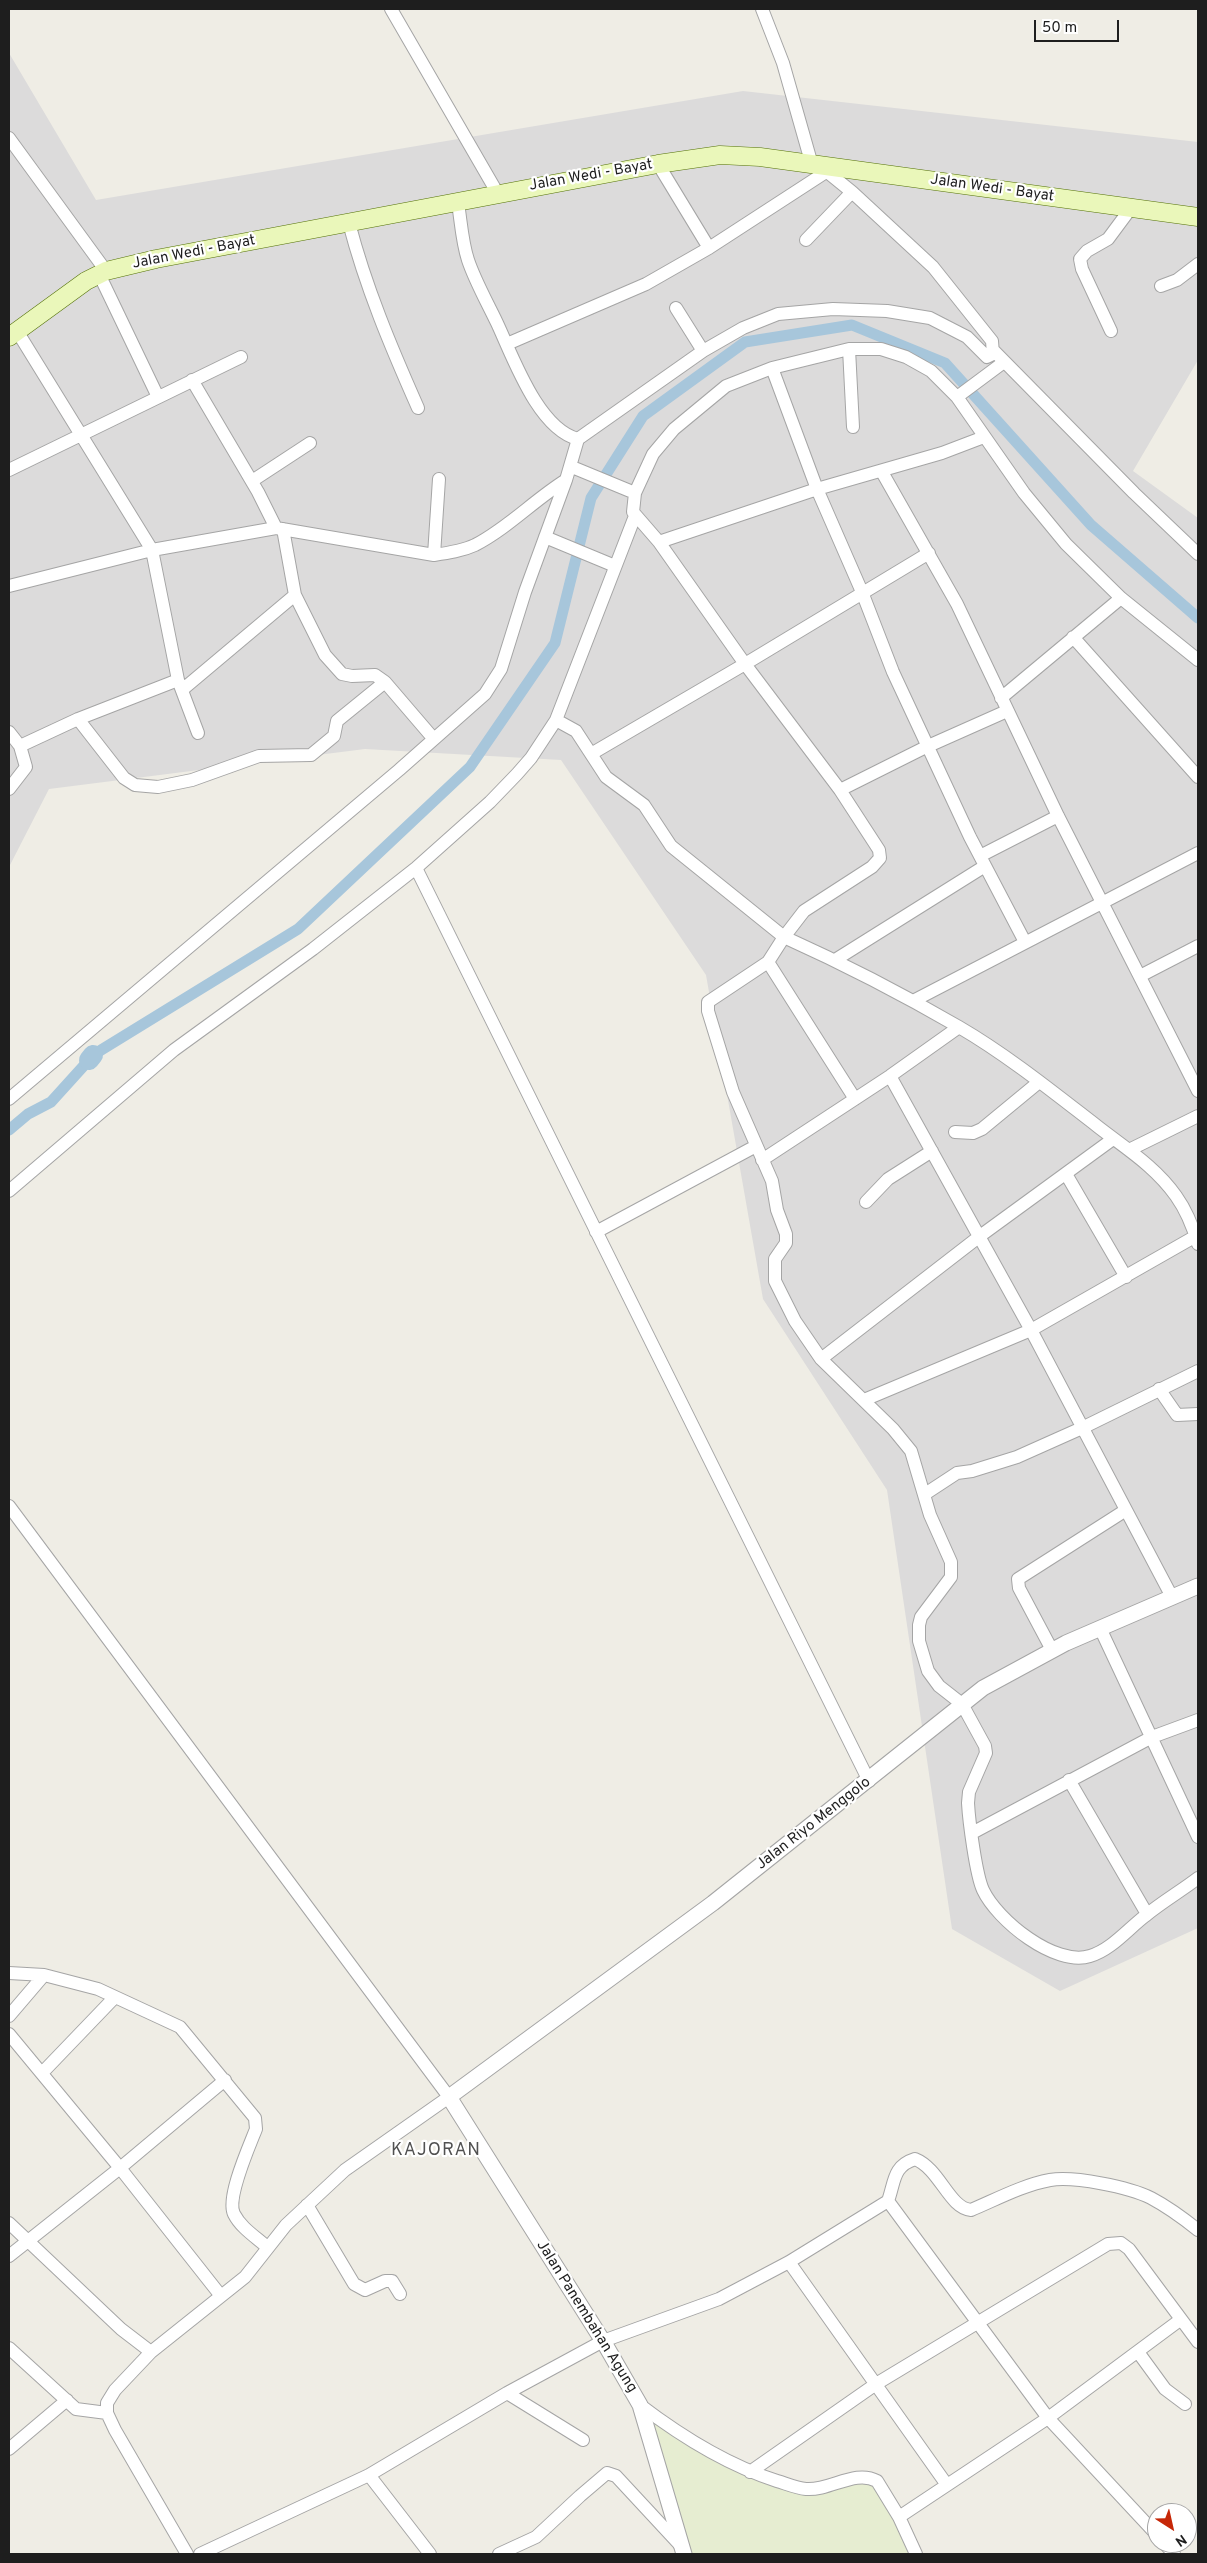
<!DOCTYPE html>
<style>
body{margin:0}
#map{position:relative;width:1207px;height:2563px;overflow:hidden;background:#efede5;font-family:Overpass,sans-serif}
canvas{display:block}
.frame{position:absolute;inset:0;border:10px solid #1e1e1e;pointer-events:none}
.north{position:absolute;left:1147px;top:2503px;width:50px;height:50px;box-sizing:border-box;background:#fff;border:1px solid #a5a5a5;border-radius:50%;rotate:145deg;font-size:14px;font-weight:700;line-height:20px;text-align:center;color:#1e1e1e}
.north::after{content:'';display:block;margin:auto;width:18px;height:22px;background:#c62707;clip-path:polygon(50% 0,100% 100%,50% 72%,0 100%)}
.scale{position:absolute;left:1034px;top:20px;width:85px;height:22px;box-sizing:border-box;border:2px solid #1e1e1e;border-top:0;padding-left:6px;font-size:15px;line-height:18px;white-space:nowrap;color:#1e1e1e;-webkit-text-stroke:4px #fff;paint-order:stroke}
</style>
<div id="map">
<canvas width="1207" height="2563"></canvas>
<div class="frame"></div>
<div class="north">N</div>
<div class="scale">50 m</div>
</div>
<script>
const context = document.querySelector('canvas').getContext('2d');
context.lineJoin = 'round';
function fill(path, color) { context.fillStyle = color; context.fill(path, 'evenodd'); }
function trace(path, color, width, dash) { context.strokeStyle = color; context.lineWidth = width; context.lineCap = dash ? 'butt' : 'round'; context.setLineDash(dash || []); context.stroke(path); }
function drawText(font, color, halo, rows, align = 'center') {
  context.font = font + ' Overpass,sans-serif'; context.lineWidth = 4.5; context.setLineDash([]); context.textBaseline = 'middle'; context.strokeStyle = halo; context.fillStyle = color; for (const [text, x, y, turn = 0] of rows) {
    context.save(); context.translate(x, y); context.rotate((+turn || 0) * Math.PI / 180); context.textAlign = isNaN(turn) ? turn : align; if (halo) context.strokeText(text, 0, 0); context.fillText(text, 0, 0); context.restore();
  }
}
fill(new Path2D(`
 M9,53L96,200L743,91L1198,142V360L1133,471L1198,518V1928L1060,1991L952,1929L887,1490L763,1299L706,975L561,760L365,749L49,789L9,867Z`), '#dcdbdb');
fill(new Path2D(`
 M640,2405L673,2430L797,2488L867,2477L916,2554H684Z`), '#e6edd1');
trace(new Path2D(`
 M93,1055L298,929L470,767L555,643L591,498L643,416L745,342L852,325L945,363L1091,525L1198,618
 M9,1130L28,1114L51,1102L89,1060`), '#a7c6db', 11);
trace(new Path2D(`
 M89,1060L93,1055`), '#a7c6db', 20);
const minor = new Path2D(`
 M391,9L498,194
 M762,9L783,63L812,165
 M9,138L106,271
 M658,164L709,248
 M349,223C366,288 391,347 418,408
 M806,240L852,192
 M99,274L158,397
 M1161,286L1177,280L1198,264
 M676,308L703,351
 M17,331L152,550L178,680L198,733
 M1111,331L1082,269L1080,259L1087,251L1108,239L1131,208
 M507,344L646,284L709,248L826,172
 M849,349L853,427
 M994,351L1134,493L1198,554
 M772,368L817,489L862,592L893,672L970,837L1025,942
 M192,380L258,492L276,528
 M957,397L1004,362
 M578,439L703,351L743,328L778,314L833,309L887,311L930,318L967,337L987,357L993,354L992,341L933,267L852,192L820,166
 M572,467L635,493
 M9,470L241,357
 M882,472L957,604L1058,816L1198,1091
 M252,481L310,443
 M283,529L295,595L325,655L342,674L352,676L375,675L385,682
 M545,537L615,566
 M659,542L817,489L942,453L984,437
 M434,555L439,479
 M9,586L152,550L276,528L434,555C448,553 462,551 475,545C508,528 534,500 566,480L578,439C538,429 513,357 497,323C487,302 475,281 468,260C462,242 461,222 458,203
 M1073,637L1198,777
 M182,690L295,595
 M1001,698L1121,598
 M78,719L124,778L135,785L158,787L192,780L259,756L311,755L334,736L337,721L385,682L433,738
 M556,720L576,731L591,754L745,664L929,553
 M9,732L20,746
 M591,754L606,777L644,805L671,846L784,937L804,911L872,867L880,858L879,850L840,790L745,664L659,542L633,512L635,493L653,454L674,429L726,386L772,368L849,349H881L906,357L931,371L957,397L1024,493L1066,544L1121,598L1198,660
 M9,789L26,767L20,746L78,719L178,680
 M840,790L926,747L1007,711
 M980,856L1058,816
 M416,868L869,1781
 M835,960L985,866
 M768,962L855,1099
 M1140,976L1198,946
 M913,1001L1198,853
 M890,1076L1031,1330L1172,1597
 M9,1099L399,770L485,694L501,669L525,592L566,480
 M955,1132L973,1133L982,1129L1039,1082
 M1131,1149L1198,1116
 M762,1160L890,1076L959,1027
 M1066,1174L1126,1277
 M9,1191L174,1050L313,949L416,868L490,802L517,774L531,758L556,720L635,516
 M866,1202L888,1179L932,1151
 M596,1232L756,1146
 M1198,1244C1193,1227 1186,1210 1176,1196C1155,1166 1125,1148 1097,1126C1053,1092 1007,1055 959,1027C902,994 844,964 784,937L768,962L708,1002V1011L733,1092L772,1181L777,1210L786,1234V1243L775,1259V1281L795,1321L821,1359L893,1429L911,1451L930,1515L951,1562V1577L921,1617L919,1625V1641L928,1671L939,1686L962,1704L985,1746L986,1753L969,1792L968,1803C969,1821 976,1875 983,1890C997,1920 1055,1967 1090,1956C1111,1950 1128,1929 1145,1916C1162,1902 1181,1891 1198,1878
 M821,1359L980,1236L1113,1139
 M1159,1389L1177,1415L1198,1414
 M864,1400L1031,1330L1196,1236
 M925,1494L957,1473L972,1471L1017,1457L1082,1428L1198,1371
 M9,1506L449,2097L345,2170L286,2225L245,2277L151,2352L115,2390L107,2403V2413L115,2430L187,2554
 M1100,1628L1198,1837
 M1052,1650L1019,1588L1018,1579L1126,1510
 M1069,1780L1147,1914
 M972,1833L1152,1737L1198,1720
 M9,1973L44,1975L98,1989L180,2027L255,2118L256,2129C249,2147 226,2198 234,2214C241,2228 256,2237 267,2247
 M9,2016L44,1975
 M9,2034L120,2168L221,2296
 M42,2073L115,1997
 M888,2201C895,2181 893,2166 915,2159C940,2169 949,2208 971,2210C997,2199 1023,2185 1050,2180C1074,2176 1129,2187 1151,2198C1168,2207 1183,2218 1198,2230
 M307,2205L354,2284L365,2290L385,2281H392L400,2294
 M9,2223L121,2329L151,2352
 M9,2256L120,2168L225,2080
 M789,2262L947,2485
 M9,2348L76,2409L107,2413
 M1138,2352L1165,2389L1185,2404
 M507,2393L583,2440
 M640,2405C682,2437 727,2465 777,2481C787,2484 796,2488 806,2489C830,2491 855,2469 877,2481L899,2517L916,2554
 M9,2449L67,2400
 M750,2472L876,2384L1108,2244L1121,2243L1129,2249L1198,2342
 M369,2475L430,2554
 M899,2517L1048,2418L1180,2320
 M1164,2543L1174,2554
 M200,2554L369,2475L507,2393L603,2341L719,2299L789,2262L888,2201L1048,2418L1157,2535
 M499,2554L536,2537L580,2496L607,2473L616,2476L680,2545`);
const tertiary = new Path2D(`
 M684,2554L640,2405L606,2346L449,2097L713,1903L983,1688L1066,1643L1198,1586`);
const secondary = new Path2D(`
 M9,337L86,281L106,271L156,259L658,164L720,155L760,157L1198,217`);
trace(minor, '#a5a5a5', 14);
trace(tertiary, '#a5a5a5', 17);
trace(secondary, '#557209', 19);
trace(minor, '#fff', 12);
trace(tertiary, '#fff', 15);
trace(secondary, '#eaf7ba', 18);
drawText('15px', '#1e1e1e', '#fff', [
 ["Jalan Wedi - Bayat",591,176,-10],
 ["Jalan Wedi - Bayat",992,189,8],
 ["Jalan Wedi - Bayat",194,253,-11],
 ["Jalan Riyo Menggolo",814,1824,-38],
 ["Jalan Panembahan Agung",586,2317,58]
]);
context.letterSpacing = '1px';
drawText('18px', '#515151', '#fff', [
 ["KAJORAN",436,2151]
]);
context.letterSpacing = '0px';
</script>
